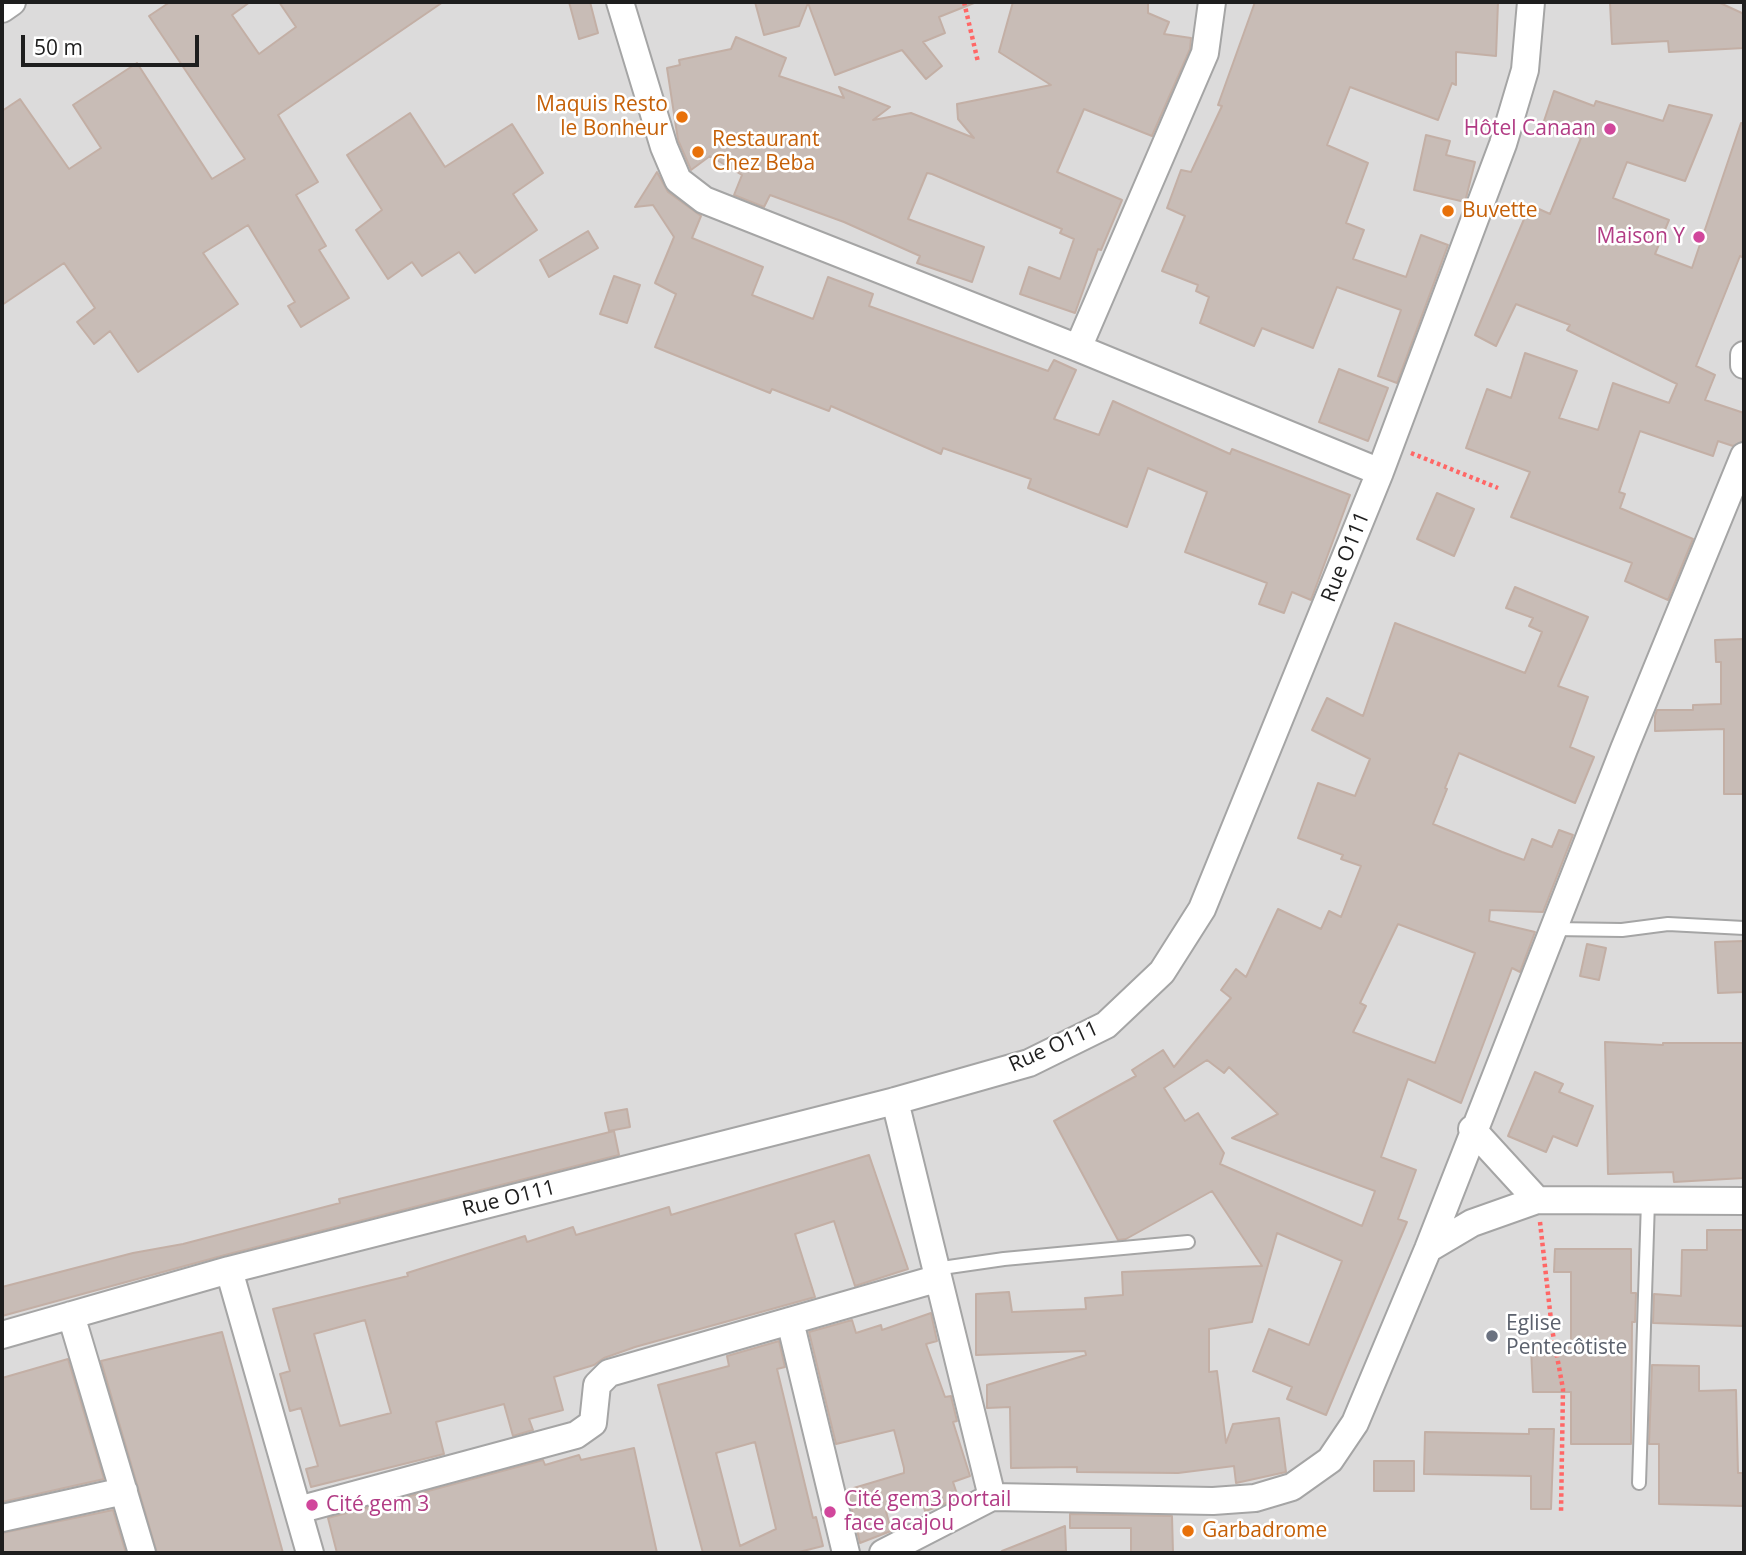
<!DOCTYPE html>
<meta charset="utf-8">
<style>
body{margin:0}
#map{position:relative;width:1746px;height:1555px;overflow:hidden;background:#f0ebe3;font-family:"Open Sans",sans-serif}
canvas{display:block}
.frame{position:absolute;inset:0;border:4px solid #1e1e1e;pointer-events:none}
.scale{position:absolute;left:21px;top:35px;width:178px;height:32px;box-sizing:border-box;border:4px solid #1e1e1e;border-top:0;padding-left:9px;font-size:21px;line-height:24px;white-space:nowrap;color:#1e1e1e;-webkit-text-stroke:5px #fff;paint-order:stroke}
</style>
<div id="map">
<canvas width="1746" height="1555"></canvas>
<div class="frame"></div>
<div class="scale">50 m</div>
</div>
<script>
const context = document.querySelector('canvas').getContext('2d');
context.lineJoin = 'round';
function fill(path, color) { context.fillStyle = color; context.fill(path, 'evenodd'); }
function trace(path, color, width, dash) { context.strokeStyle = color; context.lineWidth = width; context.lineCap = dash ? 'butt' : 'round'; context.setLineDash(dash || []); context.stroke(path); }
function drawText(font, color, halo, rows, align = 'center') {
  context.font = font + ' "Open Sans",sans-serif'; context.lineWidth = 5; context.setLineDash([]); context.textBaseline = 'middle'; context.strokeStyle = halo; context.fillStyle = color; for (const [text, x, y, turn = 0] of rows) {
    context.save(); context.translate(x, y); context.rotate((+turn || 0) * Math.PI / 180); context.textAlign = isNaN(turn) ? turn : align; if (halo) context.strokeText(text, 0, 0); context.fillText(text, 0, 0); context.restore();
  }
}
fill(new Path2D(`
 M2,2H1744V1553H2Z`), '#dcdbdb');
const building = new Path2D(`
 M170,2H250L232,15L259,54L296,27L279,2H443L278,115L318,182L296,195L326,246L319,250L349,298L301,327L288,306L295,302L248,225L203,253L238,304L138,372L110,331L94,344L77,322L95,308L64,263L2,305V111L20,99L69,169L101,148L73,105L137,63L212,179L245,159L149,16Z
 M569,2H590L598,33L579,39Z
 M755,2H974V3L939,17L945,33L923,42L942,66L926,79L902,50L835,75L808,3L799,26L764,35Z
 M1013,2H1148V13L1169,22L1164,34L1191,38L1190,49L1152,136L1084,109L1057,172L1122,200L1101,250L1098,249L1075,313L1020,294L1029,267L1060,279L1074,239L1060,233L1062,229L932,174L927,173L908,219L984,247L972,282L917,263L920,256L844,222L770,195L764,207L734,195L742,175L710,156L691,170L678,140L667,68L680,65L679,60L731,49L736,37L786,58L779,76L844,98L839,87L890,107L873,120L911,113L974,138L958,119L957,104L1051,85L999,52Z
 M1255,2H1498L1496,56L1456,52V85L1452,83L1438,120L1350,87L1327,145L1368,163L1346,223L1364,230L1353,259L1406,277L1421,235L1448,245L1397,383L1378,376L1401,310L1337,287L1313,348L1262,328L1254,346L1200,323L1209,297L1196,291L1198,285L1162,271L1185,216L1167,208L1181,170L1191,172L1222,106L1218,105Z
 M1610,2H1718L1744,14V48L1669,52L1668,41L1612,44Z
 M1554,91L1594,106L1596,101L1663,121L1669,105L1712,115L1685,181L1627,162L1613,198L1669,220L1655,254L1692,268L1741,123H1744V258L1740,256L1696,366L1715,375L1705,400L1744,413V441L1733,446L1718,441L1713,456L1640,431L1619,492L1625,494L1620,508L1693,539L1668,600L1625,581L1632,563L1511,517L1530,472L1466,448L1487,389L1511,398L1525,353L1577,371L1559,418L1598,430L1613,383L1669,403L1677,384L1567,330L1570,325L1516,304L1496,346L1475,335L1530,205L1550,214L1581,138L1543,124Z
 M410,113L445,167L512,124L543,173L513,194L537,230L475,273L459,252L422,276L412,262L388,279L356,230L382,210L347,155Z
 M1426,135L1450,141L1446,155L1475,162L1465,202L1414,190Z
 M657,172L668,192L701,216L692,238L763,267L752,295L813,319L828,277L873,294L869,306L1048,371L1054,360L1076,370L1054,419L1099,435L1113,401L1230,454L1232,449L1350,495L1311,600L1292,592L1284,613L1259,604L1267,583L1185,552L1207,492L1148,468L1127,527L1028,488L1031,479L943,448L941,454L831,406L829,411L772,389L770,393L655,347L676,294L655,283L674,237L653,205L635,207Z
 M588,231L598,248L549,277L540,260Z
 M614,276L640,285L627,323L600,314Z
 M1339,369L1388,388L1368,441L1319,422Z
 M1437,493L1474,509L1454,556L1417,539Z
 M1515,587L1588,617L1558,686L1588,697L1570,747L1594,757L1575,803L1459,753L1445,788L1447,789L1433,824L1502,852L1524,860L1532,839L1552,847L1559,830L1573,835L1543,912L1490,910L1489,921L1535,932L1520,972L1512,968L1461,1103L1408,1079L1381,1157L1416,1170L1398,1219L1407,1222L1326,1415L1287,1399L1292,1387L1253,1371L1269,1329L1309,1345L1342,1261L1277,1233L1252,1322L1209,1329V1372L1217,1371L1226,1443L1233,1424L1279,1418L1286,1472L1236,1483L1234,1466L1178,1473L1077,1472V1467L1011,1468L1010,1407L987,1408V1385L1086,1355L1085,1351L976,1355V1294L1009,1292L1012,1312L1086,1309L1085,1298L1123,1295L1122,1272L1262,1266L1212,1191L1126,1239L1118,1240L1054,1121L1136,1076L1132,1070L1163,1050L1174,1067L1231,998L1221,990L1236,969L1246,977L1278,909L1321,929L1329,911L1341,917L1361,866L1341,859L1343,855L1298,838L1318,783L1355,796L1370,759L1312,730L1327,698L1363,716L1395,623L1525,673L1542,632L1529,626L1533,618L1506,608ZM1398,924L1475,953L1435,1063L1353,1032L1366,1006L1360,1003ZM1207,1060L1224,1073L1229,1067L1278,1114L1232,1138L1375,1191L1362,1226L1220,1164L1224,1153L1198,1113L1185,1121L1164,1088Z
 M1744,639V794H1724V729L1655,731V716L1657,710H1693V705L1721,704V662H1716L1715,640Z
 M1744,941V992L1718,993L1715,942Z
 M1587,944L1606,948L1599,980L1580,976Z
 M1605,1042L1663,1045V1043H1744V1178L1674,1182L1673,1172L1608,1174Z
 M1535,1072L1563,1084L1559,1092L1593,1106L1577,1146L1553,1136L1546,1152L1508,1136Z
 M627,1109L630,1127L609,1131L605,1113Z
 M614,1131L619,1155L225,1255L2,1316V1287L133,1253L183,1244L340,1203L339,1199Z
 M869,1155L908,1269L855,1286L834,1221L795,1234L815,1297L635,1347L604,1358L594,1365L554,1377L563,1410L529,1419L533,1430L513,1436L504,1404L436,1422L444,1454L311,1487L306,1469L318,1466L301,1408L290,1411L280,1374L290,1371L273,1309L408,1276L407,1273L525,1236L527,1242L573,1227L576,1235L669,1207L671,1215ZM365,1320L391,1413L340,1426L314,1334Z
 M1707,1230H1744V1326L1653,1323L1654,1294L1681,1296L1682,1250H1707Z
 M1555,1249H1631V1293H1636L1635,1322H1632L1631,1444H1571V1392H1533L1531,1348L1571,1347V1272H1554Z
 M931,1313L937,1341L926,1344L945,1397L951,1396L957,1421L953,1422L970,1476L953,1482L958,1497L938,1507L925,1511L922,1501L886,1511L891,1531L860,1543L847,1490L904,1473V1468L894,1430L836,1444L809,1332L852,1320L856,1333L881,1325L882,1330Z
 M222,1332L283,1553H157L101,1361Z
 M779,1341L785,1367L777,1369L813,1518L816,1517L823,1546L795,1553H703L658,1385L729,1366L727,1356ZM755,1442L776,1529L740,1546L716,1453Z
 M68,1359L104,1479L2,1502V1378Z
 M1652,1365L1699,1366V1391L1736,1390L1738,1473H1744V1506L1659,1504V1444H1649Z
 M1529,1429H1554L1551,1509H1531V1476L1424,1474L1425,1432L1529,1434Z
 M634,1448L657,1553H337L328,1518L543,1460L545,1465L579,1455L581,1460Z
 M1374,1461H1414V1491H1374Z
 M113,1510L126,1553H2V1533Z
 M1070,1514L1172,1516L1173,1553H1131V1528H1070Z
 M1065,1526L1066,1551L1003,1553L1002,1551Z`);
fill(building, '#c8bcb6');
trace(building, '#c3afa5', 2);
const lane = new Path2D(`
 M1553,929L1622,930L1668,924L1744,928
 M935,1269L1004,1259L1188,1242
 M1639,1483L1648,1201`);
const street = new Path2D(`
 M620,2L664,147L678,180L704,200L1078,348L1380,472
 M2,9L12,2
 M1078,348L1205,53L1212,2
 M1744,355V365
 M895,1101L992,1497
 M1472,1129L1537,1200
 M1428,1249L1472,1223L1537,1200L1744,1201
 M229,1270L310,1553
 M71,1315L142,1553
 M790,1321L846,1553
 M2,1335L229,1270L895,1101L1029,1063L1106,1025L1162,972L1202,909L1380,472L1503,144L1525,70L1531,2
 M298,1510L576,1435L593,1423L597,1385L609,1373L936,1279
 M2,1518L124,1491
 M883,1553L992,1497L1213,1501L1255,1498L1292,1487L1330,1460L1355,1423L1428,1249L1624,749L1744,456`);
trace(lane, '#a5a5a5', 16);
trace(street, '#a5a5a5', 30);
trace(new Path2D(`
 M964,2L978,62
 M1411,453L1498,488
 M1540,1222L1552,1329L1563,1389L1561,1513`), '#ff6766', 4.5, [3.5, 3.5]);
trace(lane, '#fff', 12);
trace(street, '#fff', 26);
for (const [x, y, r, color] of [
 [682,117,7,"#e8710a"],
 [1610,129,7,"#d1479c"],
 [698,152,7,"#e8710a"],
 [1448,211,7,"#e8710a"],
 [1699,237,7,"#d1479c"],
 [1492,1336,7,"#6b7280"],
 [312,1505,7,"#d1479c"],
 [830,1512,7,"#d1479c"],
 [1188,1531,7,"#e8710a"]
]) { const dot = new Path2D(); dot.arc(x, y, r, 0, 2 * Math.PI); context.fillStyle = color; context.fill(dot); trace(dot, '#fff', 2.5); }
drawText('21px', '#c56008', '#fff', [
 ["Maquis Resto",668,105,"right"],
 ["le Bonheur",668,129,"right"],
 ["Restaurant",712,140],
 ["Chez Beba",712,164],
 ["Buvette",1462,211],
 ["Garbadrome",1202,1531]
], 'left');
drawText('21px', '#b23c85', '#fff', [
 ["Hôtel Canaan",1596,129],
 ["Maison Y",1685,237],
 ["Cité gem3 portail",844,1500,"left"],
 ["face acajou",844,1524,"left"],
 ["Cité gem 3",326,1505,"left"]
], 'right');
drawText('21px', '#1e1e1e', '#fff', [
 ["Rue O111",1346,557,-68],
 ["Rue O111",1054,1047,-24],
 ["Rue O111",509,1199,-14]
]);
drawText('21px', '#5b616d', '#fff', [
 ["Eglise",1506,1324],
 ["Pentecôtiste",1506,1348]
], 'left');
</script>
